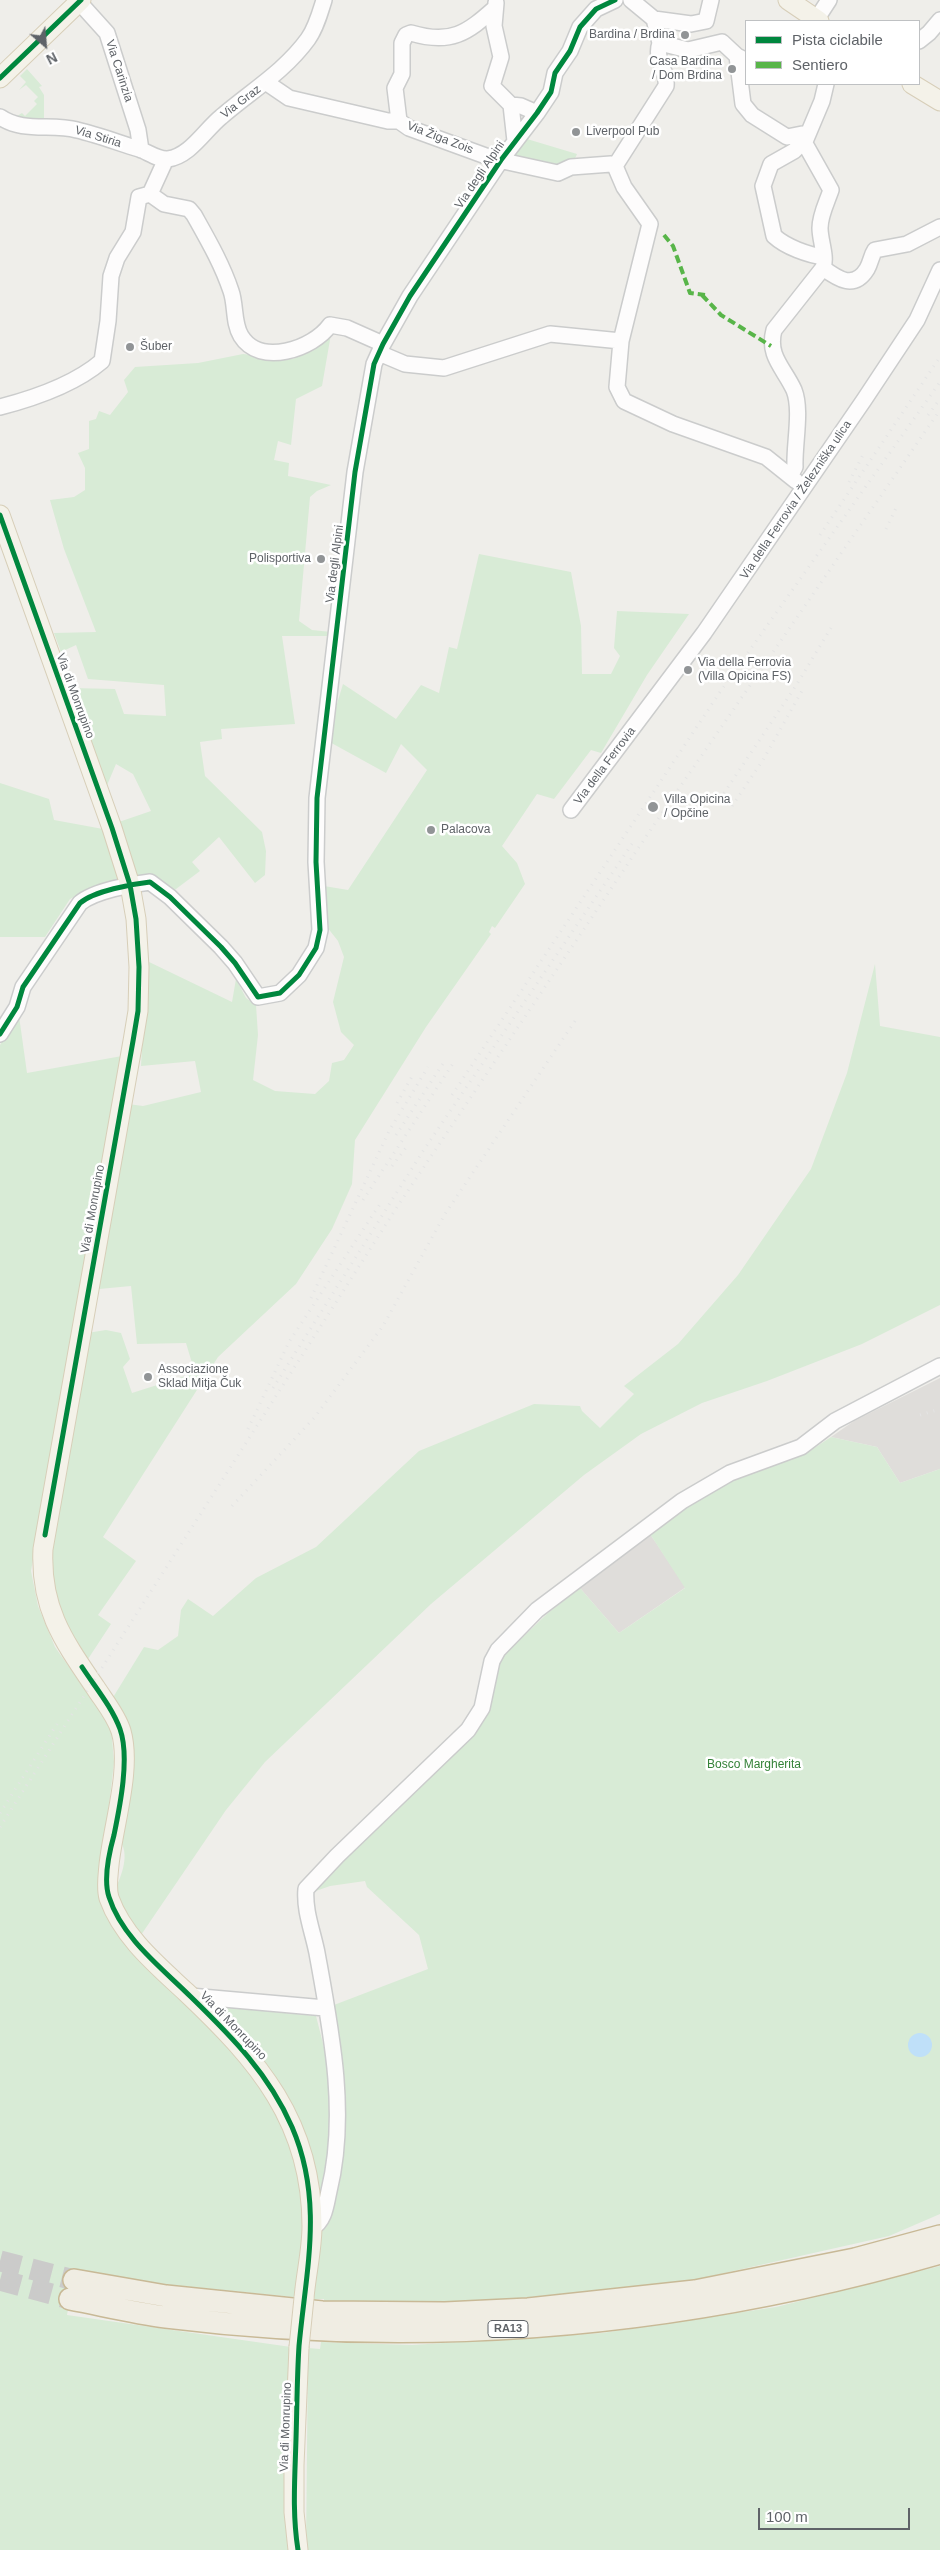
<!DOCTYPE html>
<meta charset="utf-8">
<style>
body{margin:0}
#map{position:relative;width:940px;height:2550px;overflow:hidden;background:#efeeea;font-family:Helvetica,sans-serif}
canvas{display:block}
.legend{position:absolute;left:745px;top:20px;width:175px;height:65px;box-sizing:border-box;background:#fff;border:1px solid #bfc1c3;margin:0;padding:6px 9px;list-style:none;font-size:15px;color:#5f6368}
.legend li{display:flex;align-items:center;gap:10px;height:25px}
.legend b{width:25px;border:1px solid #bfc1c3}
.north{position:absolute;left:20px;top:20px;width:50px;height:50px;-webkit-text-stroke:4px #fff;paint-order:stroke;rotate:153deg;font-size:14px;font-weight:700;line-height:20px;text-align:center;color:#5f6368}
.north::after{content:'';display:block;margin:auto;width:18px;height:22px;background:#5f6368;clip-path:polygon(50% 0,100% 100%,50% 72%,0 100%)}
.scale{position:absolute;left:758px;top:2508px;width:152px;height:22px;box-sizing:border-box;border:2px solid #5f6368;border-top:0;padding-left:6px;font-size:15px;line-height:18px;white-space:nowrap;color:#5f6368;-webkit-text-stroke:4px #fff;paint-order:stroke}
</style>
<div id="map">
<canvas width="940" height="2550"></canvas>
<ul class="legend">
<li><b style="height:6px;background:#00873e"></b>Pista ciclabile</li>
<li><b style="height:6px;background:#58b549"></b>Sentiero</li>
</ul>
<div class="north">N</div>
<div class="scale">100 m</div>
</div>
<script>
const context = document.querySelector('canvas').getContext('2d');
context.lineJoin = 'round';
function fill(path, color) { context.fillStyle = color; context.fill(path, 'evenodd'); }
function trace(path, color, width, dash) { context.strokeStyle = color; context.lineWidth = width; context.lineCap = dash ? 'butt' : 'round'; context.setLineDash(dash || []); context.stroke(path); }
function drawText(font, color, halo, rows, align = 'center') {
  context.font = font + ' Helvetica,sans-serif'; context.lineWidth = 5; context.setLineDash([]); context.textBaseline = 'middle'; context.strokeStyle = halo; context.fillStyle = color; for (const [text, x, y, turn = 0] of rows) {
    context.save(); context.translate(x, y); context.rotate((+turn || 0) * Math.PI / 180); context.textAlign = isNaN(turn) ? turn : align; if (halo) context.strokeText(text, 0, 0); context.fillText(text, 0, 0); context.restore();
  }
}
fill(new Path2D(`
 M940,1378V1469L900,1483L877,1447L831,1437L854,1421Z
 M650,1534L686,1587L619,1633L580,1588Z`), '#dfddda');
fill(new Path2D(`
 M27,69L42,86L39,87L44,95V121L14,118L22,113L25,116L37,104L34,101L38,97L26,85L19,90L26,82L20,76Z
 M527,139L577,154L573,163L564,167L512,158Z
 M331,334L322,386L296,399L291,445L278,441L274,460L289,463L288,476L331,485L317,491L310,497L299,621L312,630L331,632L329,636H282L295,724L221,729L222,739L200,742L205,776L262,832L266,851L265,875L255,883L219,837L192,862L200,871L172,892L135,877L116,823L151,811L133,774L116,764L105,790L72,688L115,689L124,714L166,716L164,685L88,679L76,645L61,652L54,633L96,632L64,549L50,500L74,497L85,490V468L78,453L89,449V421L96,419L99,411L110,415L128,392L124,380L135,367L198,363L243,354L293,359L311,349Z
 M479,554L571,572L581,626L582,674H611L620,656L614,648L617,611L689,614L647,675L601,753L591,750L554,799L537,794L502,846L517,863L525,884L495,928L492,926L489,932L491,934L426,1027L355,1140L352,1184L332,1229L296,1284L218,1357L103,1537L136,1561L98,1615L111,1624L88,1659L70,1633L57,1608L48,1555L87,1333L106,1330L121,1333L130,1359L123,1367L132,1393L195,1373L186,1343L137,1344L131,1286L99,1289L116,1163L128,1104L143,1106L201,1092L195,1061L141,1066L147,961L232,1002L236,979L246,998L256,1005L258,1035L253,1080L275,1091L315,1094L329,1081L332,1063L344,1060L354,1045L341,1032L333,1002L344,957L338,941L327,927L324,886L348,890L427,770L401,744L386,773L326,740L343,684L396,719L421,685L439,693L449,647L457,649Z
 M0,783L49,799L54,820L103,829L119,880L91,888L70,899L45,937H0Z
 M875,964L880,1026L940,1037V1305L862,1344L767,1381L702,1403L641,1434L584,1475L431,1604L265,1762L226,1810L141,1935L123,1913L114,1893C120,1878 130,1858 121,1842L112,1699L144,1647L158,1650L178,1636L181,1610L188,1599L213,1616L256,1578L316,1547L419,1451L534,1404L580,1406L582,1411L600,1428L634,1394L624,1386L678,1344L738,1275L811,1169L847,1073Z
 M19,1016L27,1073L122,1056L31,1571L38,1606L55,1647L111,1727L114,1762L106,1832L98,1880L106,1909L257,2074L281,2120L300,2178L305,2233L294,2297L171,2285L75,2270L67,2315L291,2347L290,2550H0V1045Z
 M831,1437L877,1447L900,1483L940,1469V2214L889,2236L689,2281L490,2301L324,2304V2299H312L321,2235L340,2181L345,2119L334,2005L428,1969L419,1935L367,1887L365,1881L330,1886L313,1892L399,1804L473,1735L491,1707V1695L497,1668L503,1656L548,1613L580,1588L619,1633L685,1588L650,1534L683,1508L719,1485L763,1467L805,1454Z
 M205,2005L316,2016L330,2071L336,2151L321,2207L304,2149Z
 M940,2266V2550H306L308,2348L320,2349L321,2342L412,2345L602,2333L776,2307Z`), '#d8ebd6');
fill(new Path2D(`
 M908 2045a12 12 0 1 1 24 0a12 12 0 1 1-24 0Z`), '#bfe0f9');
trace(new Path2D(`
 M0,2261L74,2280
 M0,2280L70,2299`), '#cbcbca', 21, [21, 11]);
const minor = new Path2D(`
 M631,0L654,19L691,24L706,21L711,0
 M79,2L107,33L138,130L141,150
 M496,3L494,26L501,57L492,86L511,105L515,141
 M654,19L660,43L688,50L722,42L737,56L745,60
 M816,20L829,0
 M919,41L929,33L940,20
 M737,56L743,104L752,115L787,137L802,134L806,139L822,101L826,84
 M267,83L289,98L388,121H399L409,128L494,159L558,173L571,167L611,164L615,166
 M511,105L521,106L537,113
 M0,117C23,133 52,123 77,130C98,135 119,143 139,149C148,152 158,160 168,159C190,156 205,130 221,117C251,91 284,72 308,39C316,28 320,13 324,0
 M399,121L395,88L402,74V43L406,35L411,33C451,45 467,33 495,8
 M806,139L794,151L771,164L763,186L774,236C786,247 808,255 824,257
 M150,194L166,159
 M823,268C838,279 854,290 867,269C871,262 871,256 875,250L907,244L940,227
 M621,341L617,387L624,401L673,424L766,457L796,481
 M379,353L405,364L444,368L550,334L621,341L650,224L624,187L615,166L666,86C668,70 654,60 660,43
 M0,407C35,398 74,385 102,361L108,321L111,276L117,258L133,232L139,197L150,194L164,204L189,209L194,215C208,240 222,264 231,291C236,305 233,323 241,336C260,367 313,349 330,325L347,328L383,344
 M790,476L795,467C794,444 802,410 794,390C784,368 767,356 774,330L823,268C827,256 820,241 820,228C820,215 827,202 831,190L804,142
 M571,810L704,633L864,400L917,320L940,270
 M0,1034L17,1007L23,987L80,903C94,891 132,884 150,882L170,897L221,947L235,963L258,997L280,993L299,975L316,948L320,930L316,862L317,798L355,472L374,364L383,344L410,296L501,160L537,113L551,92L555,73L570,51L580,27L596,9L615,0
 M190,1996L325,2008
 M312,2228C325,2221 326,2204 329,2191C348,2114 331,2030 317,1953C313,1932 304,1911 306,1889L337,1856L468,1730L482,1708L492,1661L498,1650L537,1610L682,1501L730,1473L801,1447L835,1421L940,1366`);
const major = new Path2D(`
 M788,0L819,21
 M0,78L81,0
 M912,84L940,101
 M0,515L112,828L130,885L136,919L139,967L138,1011L133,1041L43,1549C40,1608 63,1640 95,1687C104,1701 116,1715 121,1731C132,1769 113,1825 109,1865C108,1876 106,1888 109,1898C123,1937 157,1965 186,1992C258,2060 312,2122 312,2226C312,2250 306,2274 304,2298
 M298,2550L294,2512V2465L299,2347`);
const highway = new Path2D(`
 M74,2280L166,2296L322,2312L445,2313L528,2309L695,2291L855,2259L940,2236
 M70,2299C102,2305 134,2313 166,2317C430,2350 685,2327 940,2253`);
trace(minor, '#cbcccc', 18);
trace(major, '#d7ceb8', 21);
trace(highway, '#c8b996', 24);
trace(minor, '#fdfcfc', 15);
trace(major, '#f4f2e9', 19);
trace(highway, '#f0ede3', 21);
trace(new Path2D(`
 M928,415L940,399
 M849,482L863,455
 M886,529L897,506
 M820,535L940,357
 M720,799L797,684L834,623
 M732,806L763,760L803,689
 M452,1095L720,692L940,382
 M397,1103L414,1073
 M396,1135L446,1059
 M392,1166L408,1145
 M363,1200L454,1062
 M311,1298L389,1131L428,1067
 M273,1388L423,1151L634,841
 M920,1415L940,1409
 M248,1429L289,1342L382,1201
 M232,1506L314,1418L383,1326L445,1214L575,1021
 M0,1813L57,1724
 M0,1827L399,1204L662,813L940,410`), '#e4e4e4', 3, [1, 6]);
const majorBridge = new Path2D(`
 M299,2347L304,2298`);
trace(majorBridge, '#d7ceb8', 21, []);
trace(majorBridge, '#f4f2e9', 19);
trace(new Path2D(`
 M664,235L673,246L690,293L705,295
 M702,295L721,315L771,346`), '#58b549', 4, [8, 4]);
trace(new Path2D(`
 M0,78L81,0
 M0,515L112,828L130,885L136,919L139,967L138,1011L133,1041L45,1535
 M0,1034L17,1007L23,987L80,903C94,891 132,884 150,882L170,897L221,947L235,963L258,997L280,993L299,975L316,948L320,930L316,862L317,798L355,472L374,364L383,344L410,296L501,160L537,113L551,92L555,73L570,51L580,27L596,9L615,0
 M82,1667C95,1687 112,1707 120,1729C130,1757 120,1806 114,1835C109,1853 103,1879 109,1897C122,1938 162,1968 191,1997C232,2037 269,2074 292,2127C324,2201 306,2270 299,2346C297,2377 297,2408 296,2439C295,2476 292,2513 298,2550`), '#00873e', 5);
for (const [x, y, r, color] of [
 [685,35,5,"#919496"],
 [732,69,5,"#919496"],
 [576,132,5,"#919496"],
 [130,347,5,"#919496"],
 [321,559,5,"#919496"],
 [688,670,5,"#919496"],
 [653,807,6,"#919496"],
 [431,830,5,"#919496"],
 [148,1377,5,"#919496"]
]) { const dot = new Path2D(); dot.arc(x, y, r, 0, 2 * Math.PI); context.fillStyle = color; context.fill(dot); trace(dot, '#fff', 2); }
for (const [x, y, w] of [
 [508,2329,40]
]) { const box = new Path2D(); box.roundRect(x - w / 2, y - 8.5, w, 17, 4); context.fillStyle = '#fff'; context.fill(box); trace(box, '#5f6368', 1); }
drawText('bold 11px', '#5f6368', null, [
 ["RA13",508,2329]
]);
drawText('12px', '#5f6368', '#fff', [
 ["Bardina / Brdina",675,35,"right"],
 ["Casa Bardina",722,62,"right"],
 ["/ Dom Brdina",722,76,"right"],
 ["Liverpool Pub",586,132],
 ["Šuber",140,347],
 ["Polisportiva",311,559,"right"],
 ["Via della Ferrovia",698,663],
 ["(Villa Opicina FS)",698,677],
 ["Villa Opicina",664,800],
 ["/ Opčine",664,814],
 ["Palacova",441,830],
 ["Associazione",158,1370],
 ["Sklad Mitja Čuk",158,1384]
], 'left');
drawText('12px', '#5f6368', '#fff', [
 ["Via Carinzia",119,71,72],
 ["Via Graz",241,102,-37],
 ["Via Stiria",98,137,17],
 ["Via Žiga Zois",440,138,21],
 ["Via degli Alpini",480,175,-56],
 ["Via della Ferrovia / Železniška ulica",796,500,-56],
 ["Via degli Alpini",335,564,-83],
 ["Via di Monrupino",75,696,70],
 ["Via della Ferrovia",605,766,-53],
 ["Via di Monrupino",93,1209,-80],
 ["Via di Monrupino",233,2026,46],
 ["Via di Monrupino",286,2427,-88]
]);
drawText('12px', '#348238', '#fff', [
 ["Bosco Margherita",754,1765]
]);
</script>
